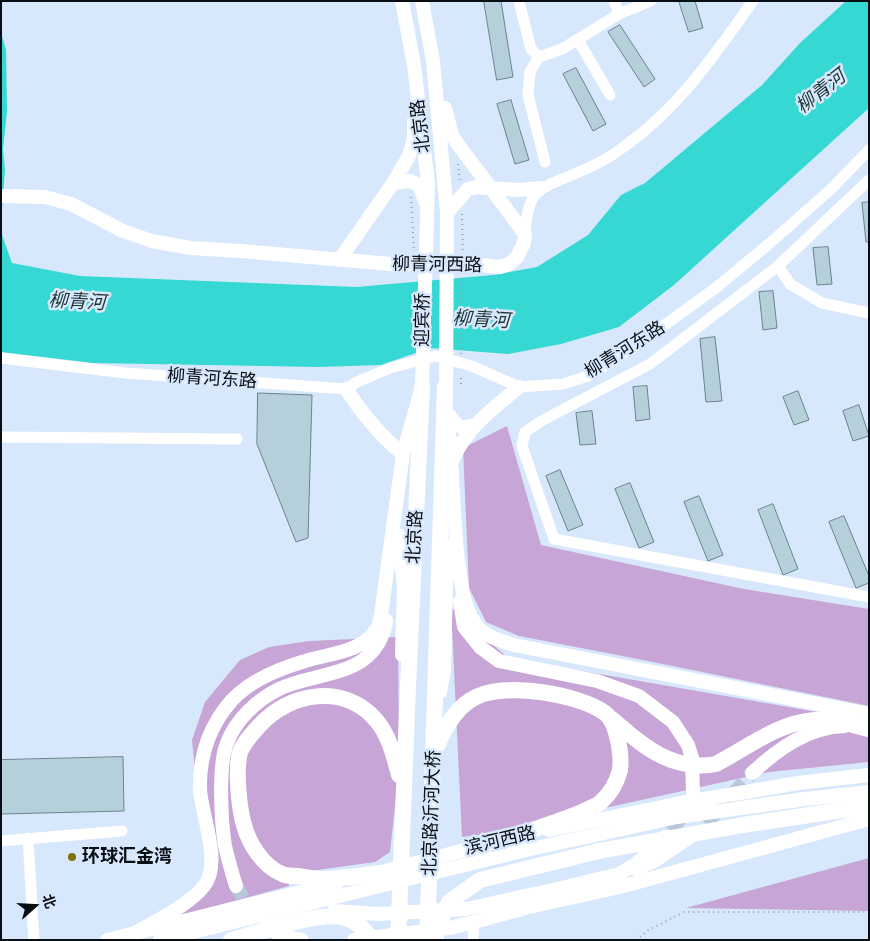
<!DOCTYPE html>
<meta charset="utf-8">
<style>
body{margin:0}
#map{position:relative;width:870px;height:941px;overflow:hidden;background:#d8e8fc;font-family:"IBM Plex Sans","Noto Sans SC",sans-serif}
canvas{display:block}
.frame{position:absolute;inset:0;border:2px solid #090e14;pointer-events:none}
.north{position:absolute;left:10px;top:881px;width:50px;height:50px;-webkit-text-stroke:4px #d8e8fc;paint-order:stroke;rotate:71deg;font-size:14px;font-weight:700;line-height:20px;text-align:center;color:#090e14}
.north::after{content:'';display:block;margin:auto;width:18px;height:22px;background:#090e14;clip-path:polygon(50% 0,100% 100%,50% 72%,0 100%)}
</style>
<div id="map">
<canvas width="870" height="941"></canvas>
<div class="frame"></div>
<div class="north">北</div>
</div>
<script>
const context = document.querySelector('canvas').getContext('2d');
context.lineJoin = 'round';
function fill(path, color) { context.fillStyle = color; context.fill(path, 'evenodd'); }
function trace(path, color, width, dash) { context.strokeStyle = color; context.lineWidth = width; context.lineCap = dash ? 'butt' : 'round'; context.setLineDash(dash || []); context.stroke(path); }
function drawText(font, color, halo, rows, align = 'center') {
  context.font = font + ' "IBM Plex Sans","Noto Sans SC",sans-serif'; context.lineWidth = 5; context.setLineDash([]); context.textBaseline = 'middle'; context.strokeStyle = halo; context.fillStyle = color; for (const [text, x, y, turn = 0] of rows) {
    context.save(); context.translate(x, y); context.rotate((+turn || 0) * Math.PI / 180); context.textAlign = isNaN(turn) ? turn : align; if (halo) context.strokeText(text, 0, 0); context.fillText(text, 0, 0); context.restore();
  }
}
fill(new Path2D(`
 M507,426L541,545L744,589L869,609V706L643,660L519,636L486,622L469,588L463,448Z
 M451,607L508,658L823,713L842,730L869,732V762L769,772L491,833L462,837Z
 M398,637L399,769L390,852L375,862L288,874L289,886L172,918L210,872L199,812L192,740L205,702L240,660L269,647L309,641Z
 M869,858V911L686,908Z`), '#c7a5d6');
fill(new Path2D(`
 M846,1H869V108L674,285L619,327L561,344L508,354L430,348L381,365L318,367L93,363L1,352V232L12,263L80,276L356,287L493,275L537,267L588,235L621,195L645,183L762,85L800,43Z
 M1,32L6,50L7,112L3,149L5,170L1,221Z`), '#35d8d2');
const building = new Path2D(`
 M484,1H501L513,77L497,80Z
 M679,1H695L703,28L689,32Z
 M620,25L655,79L644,87L608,32Z
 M576,68L606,124L593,131L563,74Z
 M511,100L529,160L515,164L497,104Z
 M869,202V242H866L862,203Z
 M828,247L832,284L817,285L813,248Z
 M773,291L777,328L763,330L759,292Z
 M715,337L722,401L706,402L700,339Z
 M647,386L650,419L636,421L633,387Z
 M798,391L809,420L794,425L783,397Z
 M258,393L312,395L308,538L296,542L257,444Z
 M859,405L869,436L853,441L843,411Z
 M592,411L596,444L580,445L576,413Z
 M560,470L583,525L568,531L546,476Z
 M630,483L654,542L639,548L615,489Z
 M699,496L723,555L708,561L684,502Z
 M773,504L798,569L783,575L758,510Z
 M844,516L869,576V583L856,588L829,522Z
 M123,757L124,811L1,814V760Z`);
fill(building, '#b5d0da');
trace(building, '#6a838c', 1);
trace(new Path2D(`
 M706,824L752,773
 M672,831L686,809
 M236,886L252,913`), '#b9c7d9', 14, [14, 7]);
trace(new Path2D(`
 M458,164L460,182
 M411,197L414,252
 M462,214L463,254
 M461,354L462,274
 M461,384V374
 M636,940L647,931L684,912H869`), '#96a2b2', 2, [1, 4]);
trace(new Path2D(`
 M519,1L531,49L539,57L562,49L619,14L651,1
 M614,1L619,14
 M578,40L610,95
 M539,57L530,72L528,95L545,162
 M869,180L778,266L650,364L543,420L525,432L522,446L554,539L869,597
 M525,234C528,186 540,189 579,172C594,166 612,156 625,146C679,108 715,54 753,1
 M778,266L790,284L822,303L869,313
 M1,358L125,373L346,389L357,382L390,368L436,356L472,366L519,387L563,384L591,375L655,332L717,287L770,243L830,190L869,150
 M1,437L237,439
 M28,838L34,940
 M1,841L122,831
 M473,940L474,922`), '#fff', 11);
trace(new Path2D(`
 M422,1L433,61L447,213L446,398
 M393,183L410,181L419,185L425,201
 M1,196L45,197L71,204L123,231L152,241L190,248L241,251L390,264H471L500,267L509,264L517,257L524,243L525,234L457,143L452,135L445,108
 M447,213L468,189L476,187L518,190L541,188
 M340,259L393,183L409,156L414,139V121
 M346,389C362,413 380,436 403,454
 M448,414C459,428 460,430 477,424
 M449,432C453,475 453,518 458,561C461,582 463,606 475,623C483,637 500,640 514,645L869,714
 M453,459C466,429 494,407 519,387
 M398,535L404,586L402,655
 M460,601L464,627L480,647L499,661L597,681L639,696L673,722L688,745L692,758L693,793
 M440,692L444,670L446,584L451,546
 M752,773C778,749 808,727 845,726
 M549,830L681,803L798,783L869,775
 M636,869L656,860L694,834
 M370,875L514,837
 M236,886C232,873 228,859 225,846C221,821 218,765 227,743C236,719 257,700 279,689C314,672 363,678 381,638C384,631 386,627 386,620
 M334,911L379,914L466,909L566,887L619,874L636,864L665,837
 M268,926L283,937L302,940
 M135,933C157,920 188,906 204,886C222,864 202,816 200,790C199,755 209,726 232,700C253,678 284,667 312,659C335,653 362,651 376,630C379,626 380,620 381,615L403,454L422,387L428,183L414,65L402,1
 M107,940L337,883
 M160,940L522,851L677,817L805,799L869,792
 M354,940L449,928L474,922L529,907L620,887L869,819`), '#fff', 14);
trace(new Path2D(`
 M612,719C643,746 672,772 716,764C749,747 777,723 815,720C832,718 852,725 869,729
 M437,746C445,727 457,706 476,697C506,682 579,694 605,713C617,722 622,755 620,770C617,782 610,794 601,802C597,806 590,808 584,811C558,822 532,830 505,839
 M380,873C362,875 342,879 323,879C315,879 306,877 297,876C292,876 286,876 282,874C263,866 249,844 244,825C239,808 236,774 239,757C240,746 252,734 259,726C289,692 344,683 376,720C389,735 394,756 399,775
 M231,940C258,933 321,910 345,918C356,921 366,931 372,940
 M398,940L408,687L422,387
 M427,940L445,387
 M435,940L439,923L449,902L480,880L599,851L743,825L869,806`), '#fff', 16);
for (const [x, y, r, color] of [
 [72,857,5,"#81700e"]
]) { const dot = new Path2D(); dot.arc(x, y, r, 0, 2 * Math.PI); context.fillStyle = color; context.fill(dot); trace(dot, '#d8e8fc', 2); }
drawText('18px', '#090e14', '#d8e8fc', [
 ["北京路",421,126,-97],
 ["柳青河西路",437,265,1],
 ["迎宾桥",423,320,-89],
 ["柳青河东路",625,350,-32],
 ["柳青河东路",212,379,4],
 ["北京路",415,537,-87],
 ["北京路沂河大桥",432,813,-88],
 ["滨河西路",500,841,-13]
]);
drawText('bold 18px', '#090e14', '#d8e8fc', [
 ["环球汇金湾",82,857]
], 'left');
drawText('italic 19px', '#1b3533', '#d8e8fc', [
 ["柳青河",821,92,-38],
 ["柳青河",77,302,3],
 ["柳青河",481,320,3]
]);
</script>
